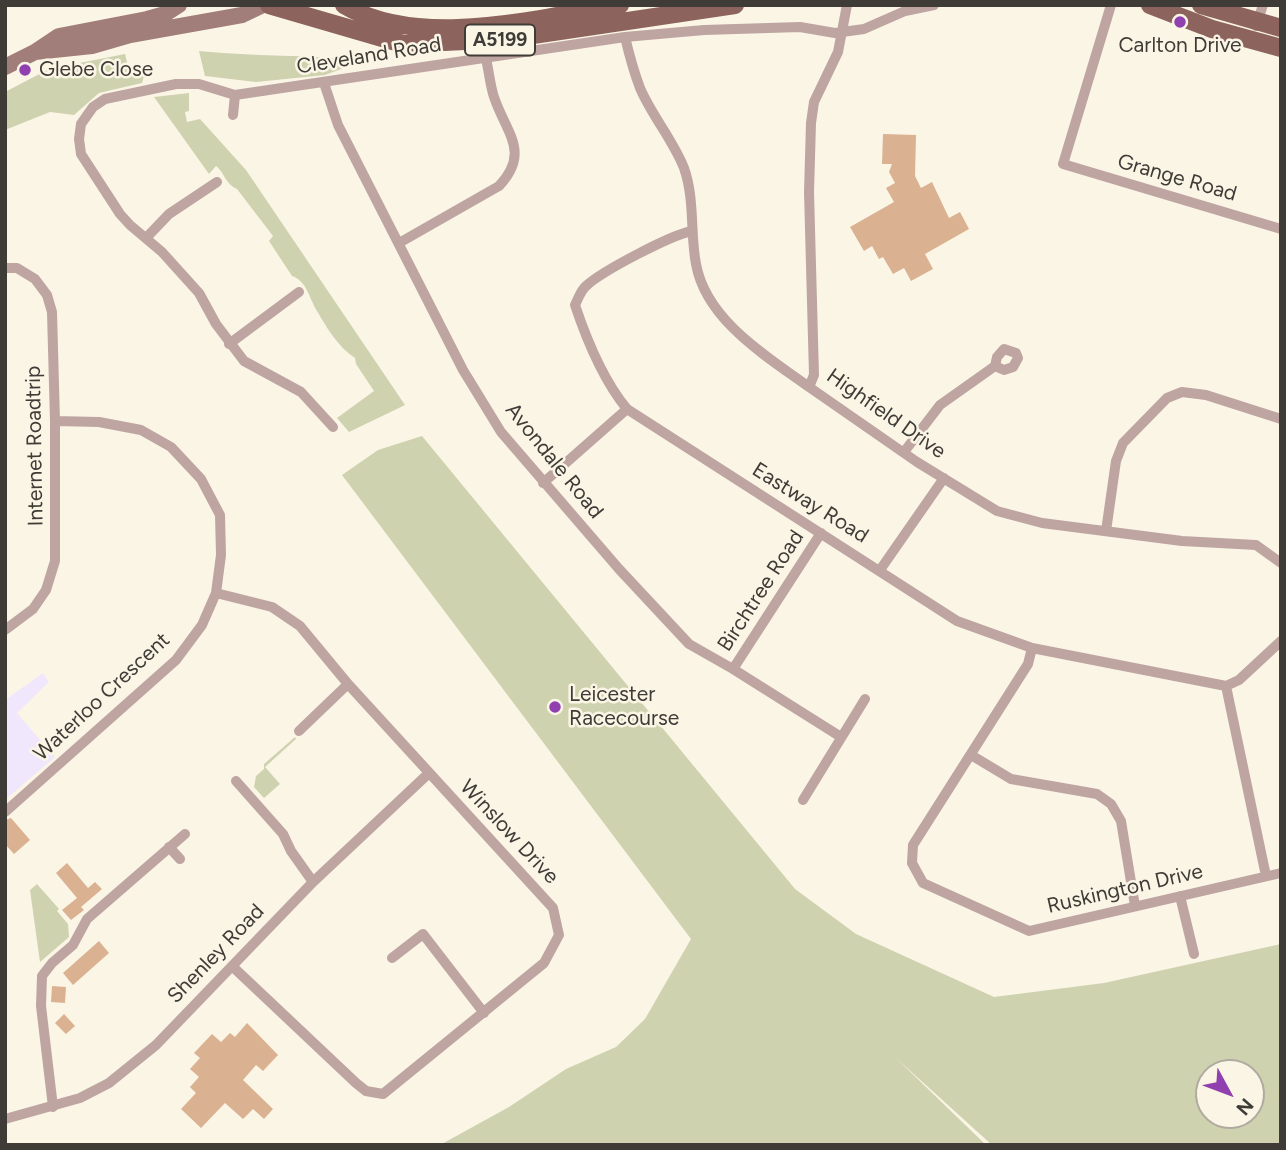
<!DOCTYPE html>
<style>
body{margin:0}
#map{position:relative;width:1286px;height:1150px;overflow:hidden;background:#fbf5e6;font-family:Figtree,sans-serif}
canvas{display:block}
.frame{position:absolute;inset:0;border:7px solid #3f3c37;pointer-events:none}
.north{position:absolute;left:1195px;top:1059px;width:70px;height:70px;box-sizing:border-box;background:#fbf5e6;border:2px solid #b0aba0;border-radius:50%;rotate:131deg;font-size:19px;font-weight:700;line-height:28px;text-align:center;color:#3f3c37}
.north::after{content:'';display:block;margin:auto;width:24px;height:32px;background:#9140af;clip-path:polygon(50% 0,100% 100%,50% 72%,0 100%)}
</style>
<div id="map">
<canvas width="1286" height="1150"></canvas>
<div class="frame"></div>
<div class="north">N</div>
</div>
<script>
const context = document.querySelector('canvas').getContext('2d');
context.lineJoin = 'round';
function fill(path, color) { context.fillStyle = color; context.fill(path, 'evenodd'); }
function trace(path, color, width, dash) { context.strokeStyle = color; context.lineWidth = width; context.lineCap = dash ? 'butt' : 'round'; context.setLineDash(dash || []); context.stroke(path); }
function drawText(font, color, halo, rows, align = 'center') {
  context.font = font + ' Figtree,sans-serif'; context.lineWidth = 5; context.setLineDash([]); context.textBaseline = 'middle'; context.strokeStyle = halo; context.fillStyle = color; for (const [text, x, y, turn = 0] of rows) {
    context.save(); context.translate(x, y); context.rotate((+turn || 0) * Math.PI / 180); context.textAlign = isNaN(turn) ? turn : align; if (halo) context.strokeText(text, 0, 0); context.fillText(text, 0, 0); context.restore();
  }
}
fill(new Path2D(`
 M43,673L49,682L17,713L55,757L5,800V700Z`), '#f0e7fd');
fill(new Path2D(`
 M199,51C254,57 308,54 363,61L325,75L256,82L205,76Z
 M125,54L128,66L144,76L142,83L99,93L74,115L50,112L5,130V92L49,69Z
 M189,93V111L185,112L187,122L200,119L246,170L405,405L349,432L337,418L374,391L356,364L355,358C338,347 327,328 317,311C309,298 307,281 292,276L269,241L273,236L237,189C225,184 225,173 216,166L209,174L154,97Z
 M422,436L795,889L856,934L994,997L1104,983L1281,944V1145H992L896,1058L986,1145H440L509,1107L566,1069L616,1047L645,1019L691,939L342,475L378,450ZM1209,1073H1251V1115H1209Z
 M295,737L296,739L265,767L280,784L264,798L254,787L256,776L264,769V764Z
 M37,884L59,909L57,911L68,924L69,937L40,962L30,890Z`), '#ced2af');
fill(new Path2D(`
 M883,134L916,135L915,176L921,188L932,182L949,218L960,212L969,229L925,254L933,269L911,281L904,268L893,274L883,257L879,259L872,246L864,251L850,227L894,202L886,188L895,183L889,172L892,164H882Z
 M11,818L30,840L14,854L5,844V820Z
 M67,863L88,888L95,882L102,889L81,907L84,910L71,920L62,910L77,898L56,873Z
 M99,941L109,953L73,985L63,973Z
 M52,986L66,987L65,1003L51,1002Z
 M64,1014L75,1026L66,1034L55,1023Z
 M247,1023L278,1055L263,1071L256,1065L243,1080L273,1109L264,1119L253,1109L243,1119L225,1103L201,1128L181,1109L196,1093L190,1087L199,1077L190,1069L200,1058L194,1053L212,1034L221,1042L230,1033L235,1037Z`), '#dab191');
trace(new Path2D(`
 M847,5L838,52L814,102L811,123L809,192L814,375L809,387L917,462L997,511L1042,523L1182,541L1256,545L1281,563
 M1111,5L1063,164L1281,229
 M1256,26L1263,5
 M625,37C629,54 634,72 640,88C652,116 673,140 684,168C695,199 690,233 696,264C706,320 766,356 809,387
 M324,83L338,125L463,370L501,432L619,569L689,644L733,669L841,737
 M233,115L235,95
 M692,231C671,235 602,271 586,286C581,290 578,299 575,305C587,341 603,380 627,409L957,621L1032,648L1226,686
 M147,237L169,214L217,182
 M399,243L499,186C531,152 506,133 494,97C490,85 489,71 486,59
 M5,268H17L35,279L47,295L52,312L55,421V561L46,590L33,609L5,630
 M229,344L299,292
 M333,427L301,392L244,361L216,324L199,293L162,252L130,225L120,214L81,154L79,139L81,124L93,107L105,99L176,84H199L235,95L625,37L704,30L800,27L835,33L864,29L905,11L934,5
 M904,452L940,405L995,366L1004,370L1013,367L1018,358L1016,353L1004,349L997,357L995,366
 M543,483L627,409
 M1106,531L1116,461L1123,443L1167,398L1182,392L1206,395L1281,419
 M880,570L944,478
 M216,593L272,607L300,626L348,684L553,908L559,935L544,963L383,1094L366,1091L356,1083L232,966
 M1032,648L1028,664L913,845L912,863L923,883L1029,931L1281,873
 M733,669L821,533
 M1226,686L1266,876
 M1226,686L1239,680L1281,641
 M299,731L348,684
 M971,755L1011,779L1097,794L1111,804L1121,821L1135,906
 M236,781L283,834L291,851L313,882
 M803,800L865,699
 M5,812L176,660L202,625L216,593L221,555L220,515L201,479L171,447L141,430L99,422L55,421
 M169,847L180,859
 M1180,896L1194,954
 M392,958L423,934L484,1013
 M53,1107L41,1006L42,976L52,963L73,945L87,919L185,834
 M5,1119L80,1098L109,1083L156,1045L313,882L429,773`), '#bea5a2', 10);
trace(new Path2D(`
 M35,52L92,46L130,35L242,15L263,5
 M5,67L35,52L59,36L147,19L165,14L179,5`), '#a17e79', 16);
trace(new Path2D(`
 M269,5L403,44L506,39L735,5
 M344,5C419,50 539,18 620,5
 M1150,5L1212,29L1281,48
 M1201,5L1281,28`), '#8c635d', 18);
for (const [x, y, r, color] of [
 [1180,22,7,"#9140af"],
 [25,70,7,"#9140af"],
 [555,707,7,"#9140af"]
]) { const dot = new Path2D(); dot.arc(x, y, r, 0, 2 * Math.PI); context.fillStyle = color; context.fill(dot); trace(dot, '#fbf5e6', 2.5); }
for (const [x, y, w] of [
 [500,40,70]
]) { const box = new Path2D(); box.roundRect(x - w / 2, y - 15.5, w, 31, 5); context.fillStyle = '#fbf5e6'; context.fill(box); trace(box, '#3f3c37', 2); }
drawText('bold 19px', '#3f3c37', null, [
 ["A5199",500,40]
]);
drawText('21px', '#3f3c37', '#fbf5e6', [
 ["Carlton Drive",1180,46,"center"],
 ["Glebe Close",39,70],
 ["Leicester",569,695],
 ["Racecourse",569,719]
], 'left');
drawText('21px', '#3f3c37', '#fbf5e6', [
 ["Cleveland Road",369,56,-9],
 ["Grange Road",1177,178,16],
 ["Highfield Drive",886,414,35],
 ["Internet Roadtrip",35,446,-91],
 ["Avondale Road",554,461,51],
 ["Eastway Road",810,503,32],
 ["Birchtree Road",761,591,-57],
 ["Waterloo Crescent",102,697,-43],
 ["Winslow Drive",509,832,47],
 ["Ruskington Drive",1125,889,-13],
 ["Shenley Road",216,954,-46]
]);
</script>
